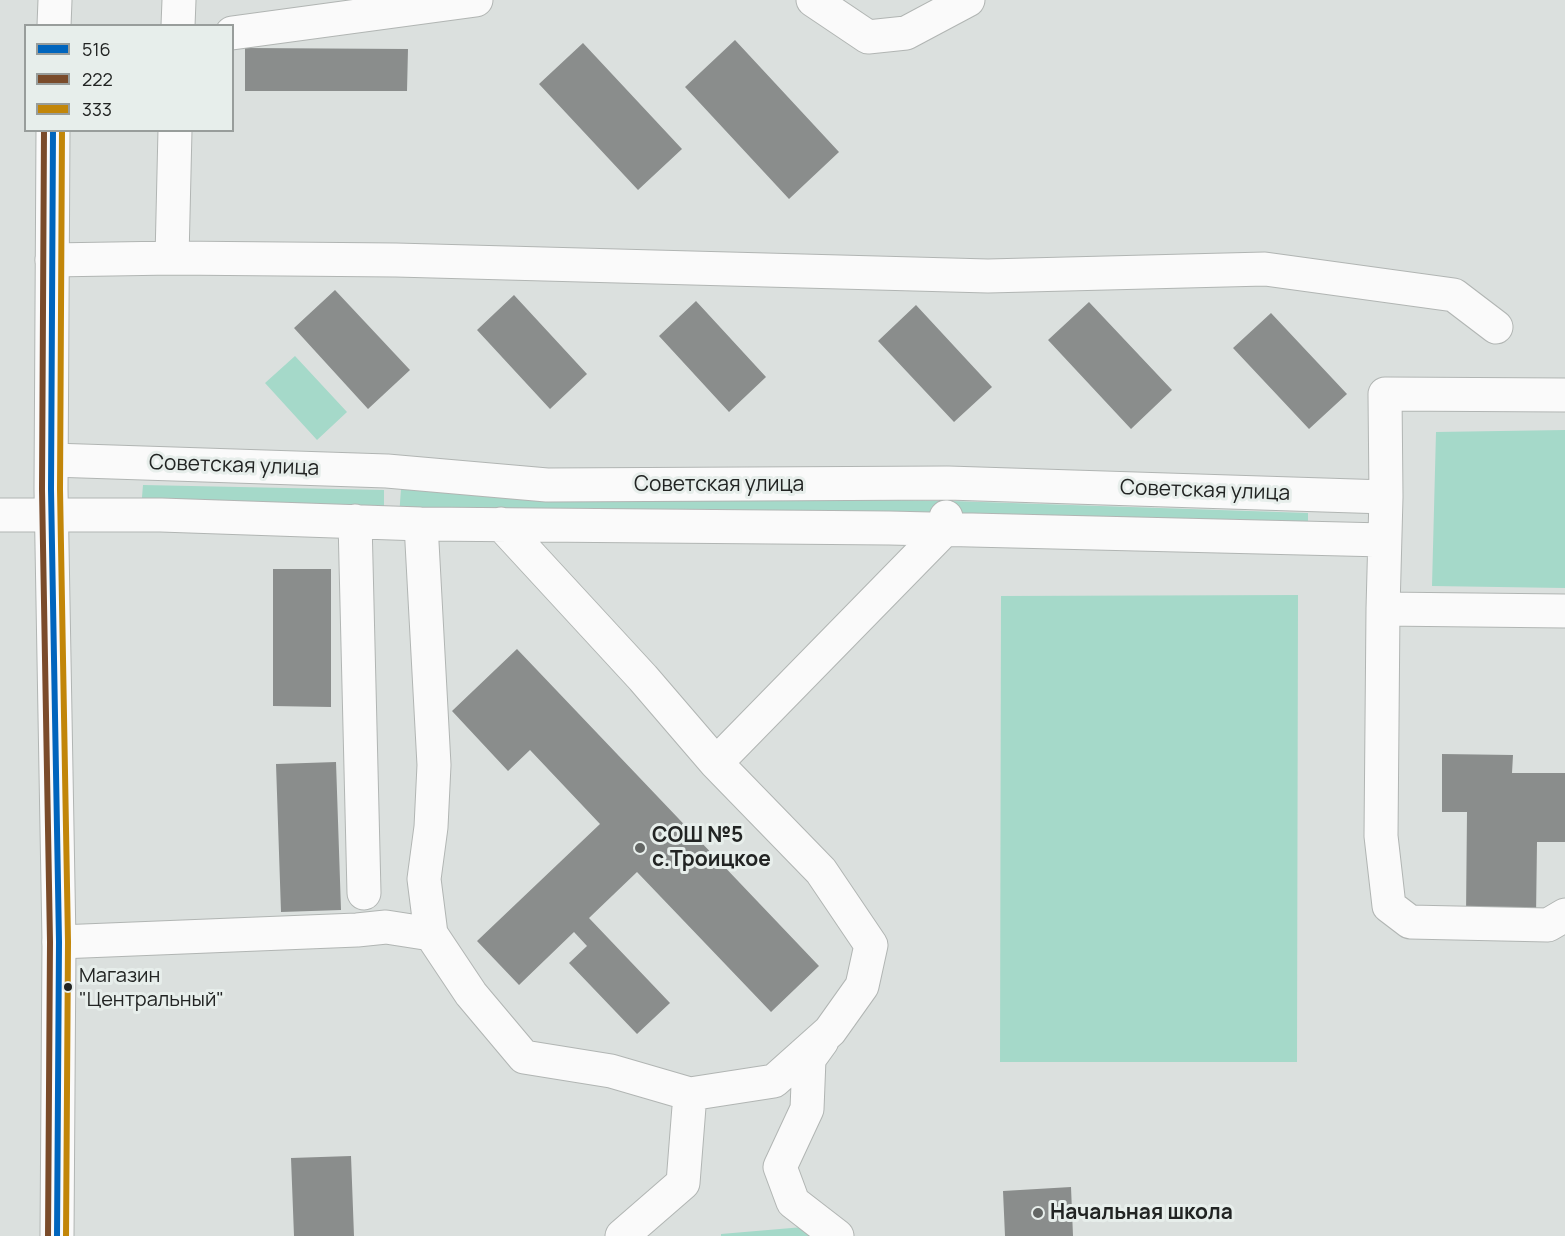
<!DOCTYPE html>
<meta charset="utf-8">
<style>
body{margin:0}
#map{position:relative;width:1565px;height:1236px;overflow:hidden;background:#dbe0de;font-family:Manrope,sans-serif}
canvas{display:block}
.legend{position:absolute;left:24px;top:24px;width:210px;height:108px;box-sizing:border-box;background:#e7eeeb;border:2px solid #989d9b;margin:0;padding:8px 10px;list-style:none;font-size:18px;color:#222423}
.legend li{display:flex;align-items:center;gap:12px;height:30px}
.legend b{width:30px;border:2px solid #989d9b}
</style>
<div id="map">
<canvas width="1565" height="1236"></canvas>
<ul class="legend">
<li><b style="height:8px;background:#0065bd"></b>516</li>
<li><b style="height:8px;background:#7a4b2a"></b>222</li>
<li><b style="height:8px;background:#c28609"></b>333</li>
</ul>
</div>
<script>
const context = document.querySelector('canvas').getContext('2d');
context.lineJoin = 'round';
function fill(path, color) { context.fillStyle = color; context.fill(path, 'evenodd'); }
function trace(path, color, width, dash) { context.strokeStyle = color; context.lineWidth = width; context.lineCap = dash ? 'butt' : 'round'; context.setLineDash(dash || []); context.stroke(path); }
function drawText(font, color, halo, rows, align = 'center') {
  context.font = font + ' Manrope,sans-serif'; context.lineWidth = 6; context.setLineDash([]); context.textBaseline = 'middle'; context.strokeStyle = halo; context.fillStyle = color; for (const [text, x, y, turn = 0] of rows) {
    context.save(); context.translate(x, y); context.rotate((+turn || 0) * Math.PI / 180); context.textAlign = isNaN(turn) ? turn : align; if (halo) context.strokeText(text, 0, 0); context.fillText(text, 0, 0); context.restore();
  }
}
fill(new Path2D(`
 M295,356L347,412L317,440L265,383Z
 M1565,430V588L1432,586L1436,432Z
 M143,485L384,490V512L141,509Z
 M401,489L943,501L940,525L399,517Z
 M952,501L1308,513V533L950,526Z
 M1298,595L1297,1062H1000L1001,596Z
 M815,1226L816,1236H721V1234Z`), '#a5d9c9');
fill(new Path2D(`
 M735,40L839,152L789,199L685,87Z
 M583,43L682,149L638,190L539,84Z
 M245,48L408,49L407,91H245Z
 M335,290L410,370L368,409L294,328Z
 M514,295L587,374L550,409L477,330Z
 M696,301L766,377L729,412L659,336Z
 M1089,302L1172,390L1131,429L1048,340Z
 M916,305L992,387L954,422L878,341Z
 M1271,313L1347,394L1309,429L1233,348Z
 M273,569H331V707L273,706Z
 M517,649L819,966L771,1012L637,872L589,918L670,1003L637,1034L569,963L587,946L574,932L519,985L477,941L600,824L530,750L508,771L452,711Z
 M1442,754L1513,755L1512,773H1565V842H1537L1536,917L1466,916L1467,812H1442Z
 M336,762L341,910L281,912L276,764Z
 M351,1156L354,1236H294L291,1158Z
 M1071,1187L1073,1236H1005L1003,1191Z`), '#8a8d8c');
const minor = new Path2D(`
 M813,0L868,37L906,33L968,0
 M178,26L179,0
 M232,33L476,0
 M172,258L175,130
 M52,260L172,258L396,260L988,276L1265,269L1454,295L1496,327
 M1565,395L1385,394L1386,497L1383,609L1565,611
 M52,460L387,471L547,485L948,483L1386,497
 M0,515H161L421,524L889,528L1384,540
 M355,521L364,893
 M1383,609L1381,836L1389,906L1410,922L1548,925L1565,915
 M716,763L945,529L946,517
 M431,934L471,994L524,1057L611,1071L690,1094L774,1081L830,1031L862,986L871,945L821,871L716,763L643,678L501,524
 M59,942L357,930L386,927L431,934L424,879L431,827L434,765L421,524
 M822,1041L809,1059L807,1109L780,1167L793,1202L837,1236
 M622,1236L683,1183L690,1094`);
const highway = new Path2D(`
 M54,26L55,0
 M53,130L51,489L59,942L57,1236`);
trace(minor, '#b1b5b3', 35);
trace(highway, '#b1b5b3', 35);
trace(minor, '#fafafa', 33);
trace(highway, '#fafafa', 33);
trace(new Path2D(`
 M53,130L51,489L59,942L57,1236`), '#0065bd', 6);
trace(new Path2D(`
 M44,130L42,489L50,942L48,1236`), '#7a4b2a', 6);
trace(new Path2D(`
 M62,130L60,489L68,942L66,1236`), '#c28609', 6);
for (const [x, y, r, color] of [
 [640,848,6,"#636664"],
 [68,987,5,"#222423"],
 [1038,1213,6,"#636664"]
]) { const dot = new Path2D(); dot.arc(x, y, r, 0, 2 * Math.PI); context.fillStyle = color; context.fill(dot); trace(dot, '#e7eeeb', 2); }
drawText('20px', '#222423', '#e7eeeb', [
 ["Магазин",79,976],
 ["\"Центральный\"",79,1000]
], 'left');
drawText('21px', '#222423', '#e7eeeb', [
 ["Советская улица",234,466,2],
 ["Советская улица",719,485],
 ["Советская улица",1205,491,2]
]);
drawText('bold 21px', '#222423', '#e7eeeb', [
 ["СОШ №5",652,836],
 ["с.Троицкое",652,860],
 ["Начальная школа",1050,1213]
], 'left');
</script>
